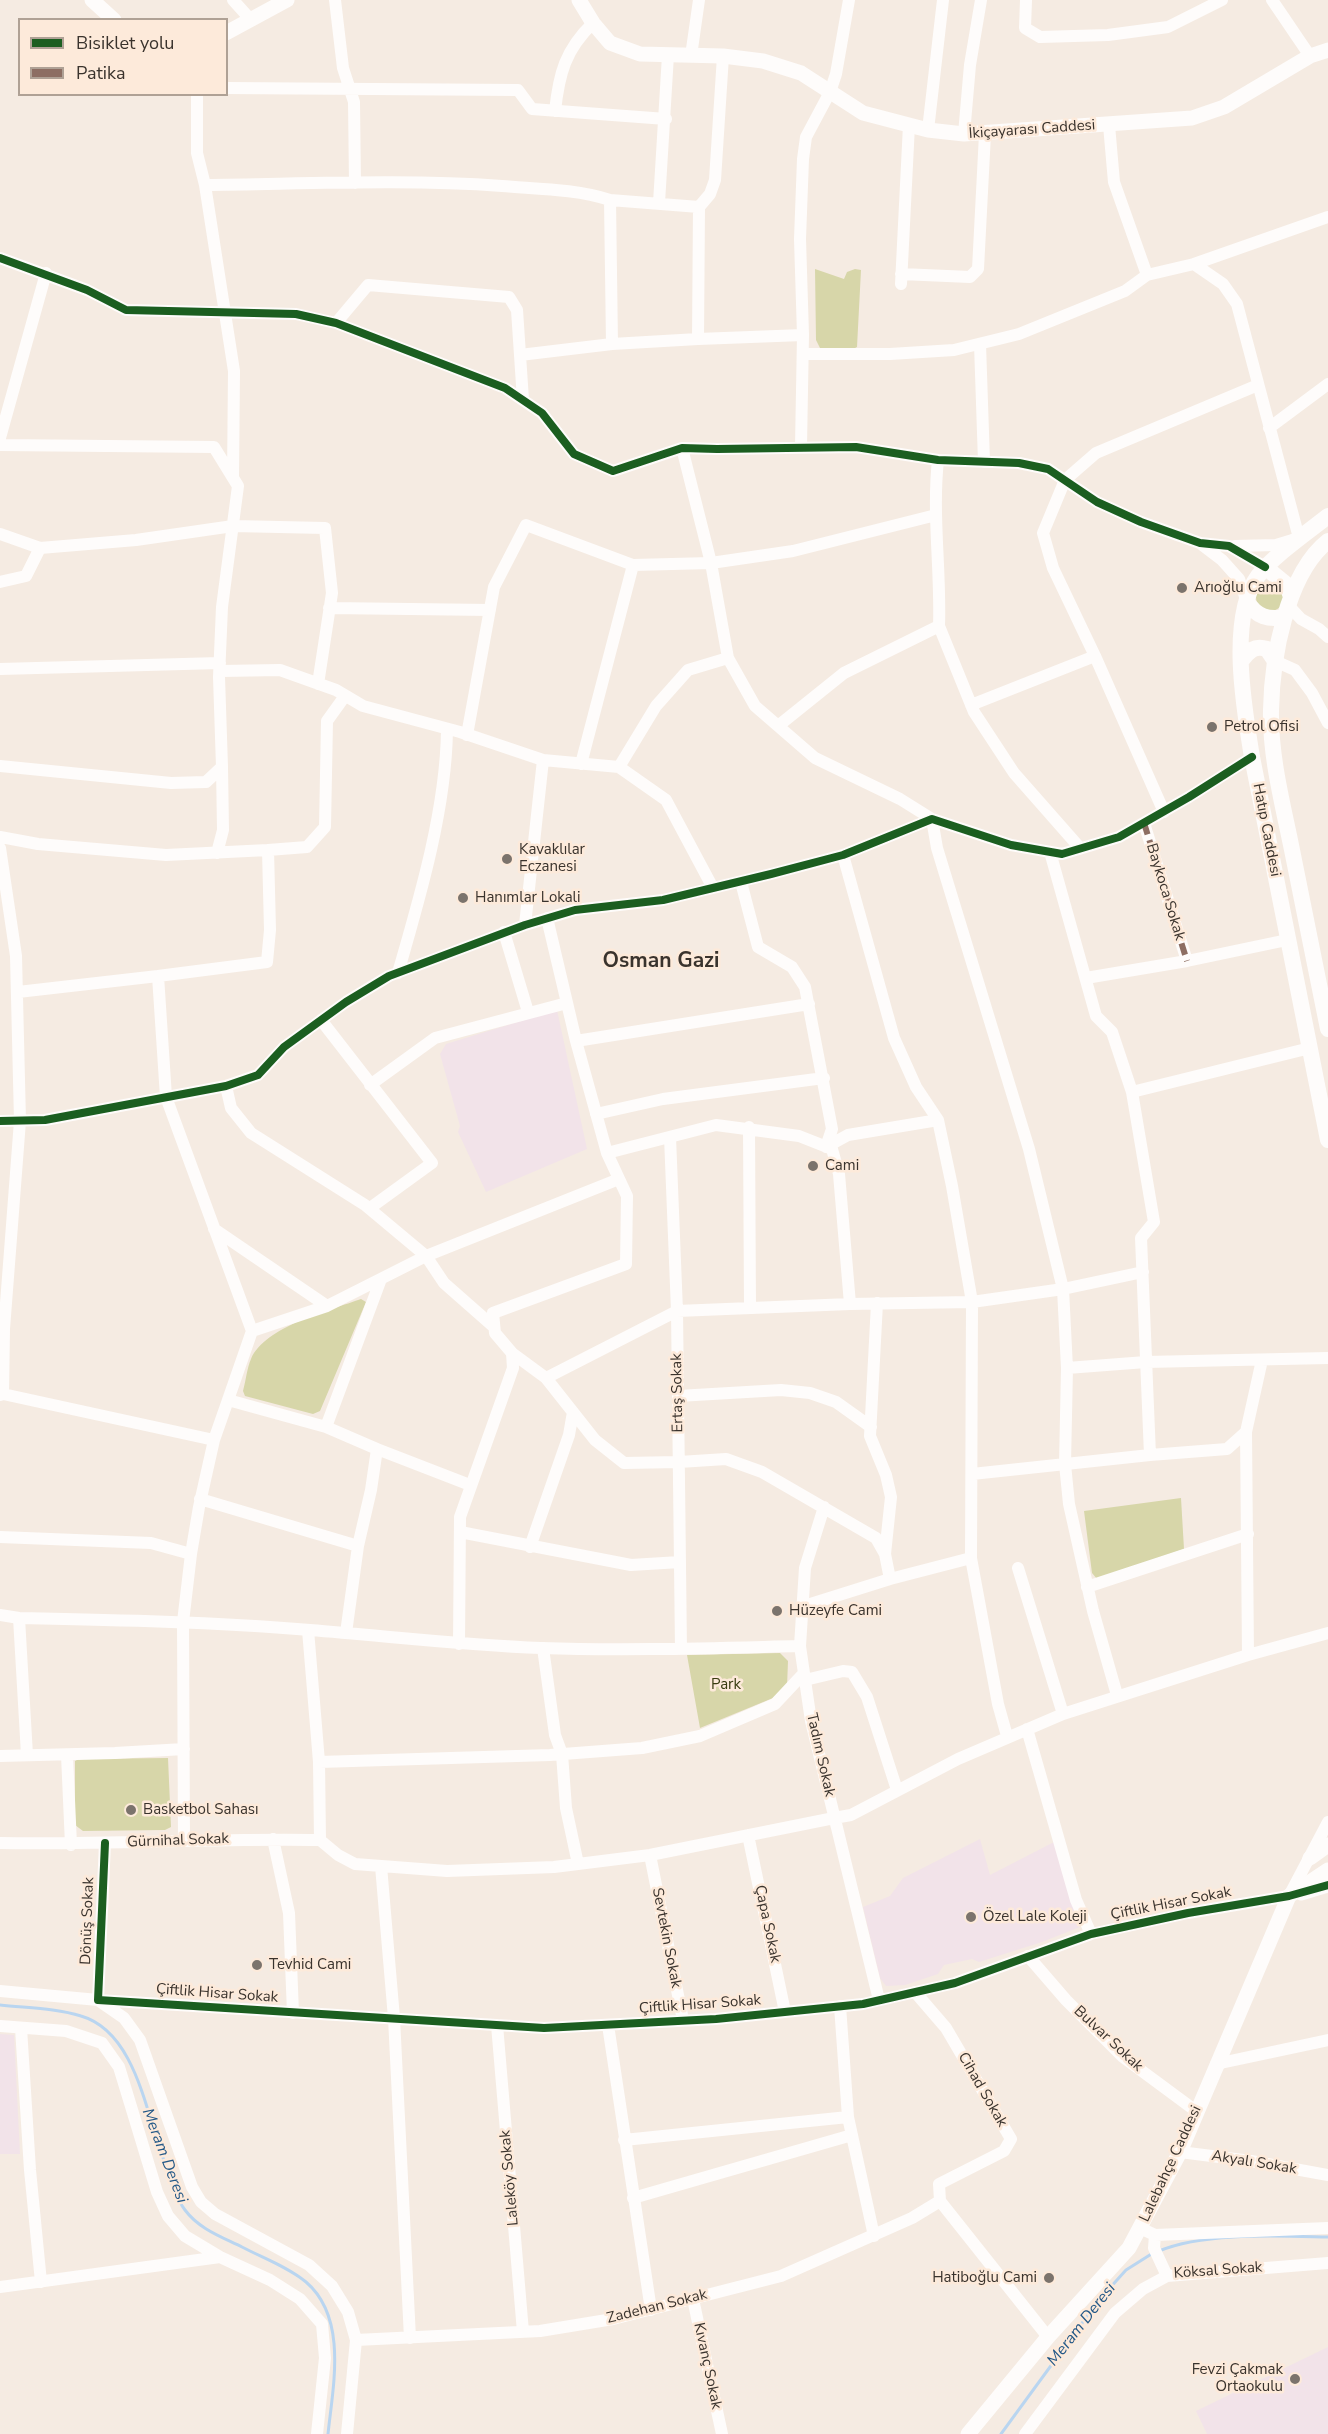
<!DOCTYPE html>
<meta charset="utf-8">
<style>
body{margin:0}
#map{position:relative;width:1328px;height:2434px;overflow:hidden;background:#f5ebe2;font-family:"Nunito Sans",sans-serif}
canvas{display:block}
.legend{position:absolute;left:18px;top:18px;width:210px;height:78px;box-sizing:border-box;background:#fdeada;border:2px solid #afa195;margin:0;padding:8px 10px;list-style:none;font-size:18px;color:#3a332d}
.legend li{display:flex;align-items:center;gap:12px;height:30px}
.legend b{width:30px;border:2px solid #afa195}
</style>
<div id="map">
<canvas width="1328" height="2434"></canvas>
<ul class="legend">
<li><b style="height:8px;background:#1b5e20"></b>Bisiklet yolu</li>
<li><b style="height:8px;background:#8d6e63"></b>Patika</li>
</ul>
</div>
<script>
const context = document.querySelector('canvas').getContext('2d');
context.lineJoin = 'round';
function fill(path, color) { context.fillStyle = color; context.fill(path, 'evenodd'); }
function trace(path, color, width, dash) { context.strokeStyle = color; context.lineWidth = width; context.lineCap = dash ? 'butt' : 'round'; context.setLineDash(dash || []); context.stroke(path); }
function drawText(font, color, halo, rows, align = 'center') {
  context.font = font + ' "Nunito Sans",sans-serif'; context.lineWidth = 5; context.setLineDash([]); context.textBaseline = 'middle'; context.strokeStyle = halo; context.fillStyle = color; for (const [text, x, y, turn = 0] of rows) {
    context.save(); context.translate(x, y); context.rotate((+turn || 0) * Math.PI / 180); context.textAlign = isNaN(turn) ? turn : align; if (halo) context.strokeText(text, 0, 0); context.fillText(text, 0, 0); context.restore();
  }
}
fill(new Path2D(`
 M557,1010L587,1149L486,1192L458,1132L460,1126L440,1054L446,1044Z
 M980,1839L990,1875L1054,1842L1080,1927L1042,1942L979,1962L972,1959L944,1965L938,1974L905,1985L886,1986L880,1978L863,1907L890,1896L903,1878Z
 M0,2034L14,2035L20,2154H0Z
 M1328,2347V2434H1207L1196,2411Z`), '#f2e3e9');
fill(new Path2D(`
 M815,269L844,279L847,272L855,269L861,270L857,347L851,350L820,348L816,340Z
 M1256 597a14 14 0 1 1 28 0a14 14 0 1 1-28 0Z
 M361,1299L366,1302L320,1411L313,1414L245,1396L243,1391C246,1380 247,1368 251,1359C265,1326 331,1310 361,1299Z
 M1181,1498L1184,1549L1097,1579L1092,1573L1084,1511Z
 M780,1653L788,1661L787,1687L773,1698L700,1728L687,1655Z
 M168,1758L171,1827L165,1830L83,1831L75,1825V1761L79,1759Z`), '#d7d6a9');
trace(new Path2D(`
 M0,2005C26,2008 56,2008 81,2016C133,2031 145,2106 161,2152C168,2171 173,2194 185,2210C199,2229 222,2237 242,2247C263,2258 288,2267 306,2282C348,2318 333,2386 328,2434
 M1159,2251C1204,2232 1279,2236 1328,2237
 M1001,2434L1099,2300L1126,2270L1153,2253`), '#b9d5f0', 3);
trace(new Path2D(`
 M233,0L251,20
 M335,0L343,68L354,102L355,183
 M1026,0L1025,28L1040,37L1108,35L1168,27L1222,0
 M1272,0L1310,56
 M691,56L699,0
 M226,88L518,90L532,109L666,119
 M197,94V153L205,185
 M555,111C559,74 565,50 593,23
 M1109,125L1114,182L1147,275
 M928,130L943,0
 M964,134L970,65L981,0
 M610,200L699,207
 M659,203L668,55
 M0,258L87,290L126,310L296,314L336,323L505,388L542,413L574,454L613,471L682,448L717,449L856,447L938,460L1019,463L1048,469L1097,502L1141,522L1200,543L1229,546L1265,567
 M1194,264L1328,217
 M901,274L970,277L978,269L985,134
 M901,284L909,125
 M336,323L368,285L509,297L517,310L520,355
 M698,339L803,335
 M612,344L698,339L699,207L710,194L715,180L723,56
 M980,344L984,462
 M803,354H890L954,350L1019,334L1125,291L1147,275L1194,264L1223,284L1237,304L1299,538L1276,545L1235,546
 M1269,428L1328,384
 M0,438L46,273
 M0,445L214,447L238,486L222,607L219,677L222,767L206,782L171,783L0,766
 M801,446L803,335L800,239L803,159L806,137L830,92L836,74L849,0
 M682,448L711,563L793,551L936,515
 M938,460C932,515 941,571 939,626
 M233,478L234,371L205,185C304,184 403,179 502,186C538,189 576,189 610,200L612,344L520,355L523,400
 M0,534L40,548L136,540L233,526L325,528L332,593L318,684
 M1201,544L1222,560L1239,579L1247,602
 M0,582L26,576L40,548
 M1288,605L1301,619L1319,629L1328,637
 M329,608L490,610
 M1095,656L1164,812
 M1275,661L1295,670L1312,693L1328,723
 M0,669L220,663
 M221,671L280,670L336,690L363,706L460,732L543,760L525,925
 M971,705L1095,656L1053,568L1043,533L1065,480L1096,453L1258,385
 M778,726L844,673L939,626L974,712L1014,773L1080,848
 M467,735L494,587L526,525L633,565L711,563L728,658
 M543,760L619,767L666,800L713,888
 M581,764L633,565
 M619,767L656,706L688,670L728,658L755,706L815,758L900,799L932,819L937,848L1029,1149L1063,1289L1067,1368L1065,1464L1069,1504L1093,1611L1117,1695
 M1144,823L1187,961
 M0,837L38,844L166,855L268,850L270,930L267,962L158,976
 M0,848L16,956L20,1121L4,1329L3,1394L0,1395
 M268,850L307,847L325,827L327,721L345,696
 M1050,852L1096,1016L1112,1032L1132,1092L1154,1222L1141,1238L1150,1455
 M217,853L223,830L222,767
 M843,855L894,1038L916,1087L938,1120L952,1186L972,1302L971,1558L998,1704L1007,1736
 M741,882L758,947L792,967L805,987L832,1129L826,1147
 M547,918L576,1041L607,1153L627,1196L626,1264L493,1313L495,1333L512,1353L546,1378L595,1440L624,1463L679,1462L726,1459L762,1472L876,1538L885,1554L890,1579
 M504,932L528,1012
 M398,973C420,897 446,809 447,730
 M1086,978L1187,961L1287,940
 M18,992L158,976L166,1097L252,1331L228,1400
 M321,1020L432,1163L370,1208
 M576,1041L809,1004
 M370,1085L435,1038L567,1003
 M1132,1092L1310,1048
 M596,1114L663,1099L824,1078
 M0,1121L45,1120L226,1086L258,1075L284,1047L346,1002L389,976L525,925L575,910L663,900L771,874L843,855L932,819L1011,845L1062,854L1119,837L1189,797L1252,757
 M749,1127L750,1308
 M670,1137L677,1311L681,1649
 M826,1147L848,1135L938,1120
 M607,1153L716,1125L799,1136L832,1149L839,1174L850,1304
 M214,1229L327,1306L426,1256L365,1205L251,1133L231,1108L226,1086
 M877,1303L870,1436L886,1475L891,1497L885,1554
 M494,1327L444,1283L426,1256L619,1179
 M252,1331L327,1306
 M1067,1368L1146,1362L1328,1358
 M546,1378L677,1311L850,1304L972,1302L1063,1289L1143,1272
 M678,1396L781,1390L810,1393L836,1402L871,1427
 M326,1427L381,1279
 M1246,1432L1248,1655
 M214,1440L228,1400L326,1427L377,1449L371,1490L358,1546
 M377,1449L470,1485
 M972,1474L1150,1455L1227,1449L1246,1432L1262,1360
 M200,1499L358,1546L346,1633
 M824,1507L805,1568L800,1646L811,1721L879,2000
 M460,1532L631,1565L680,1562
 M0,1537L151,1543L191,1554L199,1507L214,1440L3,1394
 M530,1547L569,1435L573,1412
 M1018,1568L1063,1714
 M1087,1587L1248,1534
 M804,1606L890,1579L971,1558
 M0,1615L19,1618C116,1620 213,1622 310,1630C387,1636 464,1645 541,1648C627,1651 714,1648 800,1646
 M19,1618L27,1755
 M308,1630L319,1762L320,1840L338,1855L355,1864L447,1871L554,1867L650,1855L834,1818L851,1815L958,1759L1063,1714L1248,1655L1328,1633
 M459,1644L460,1517L513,1368L512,1353
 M543,1648L555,1735L562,1754L566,1808L578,1864
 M805,1680L843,1671L852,1672L867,1697L897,1790
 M1027,1729L1076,1900L1091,1934
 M67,1755L71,1845
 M0,1756L115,1753L184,1749
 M319,1762L550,1755L642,1748L700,1736L775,1704L804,1673
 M748,1835L785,2012
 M273,1839L289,1913L293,2013
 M184,1841L183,1622L191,1554
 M0,1843C107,1845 214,1838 320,1840
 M105,1843L98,2000L544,2028L716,2019L863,2004L955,1983L1091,1934L1188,1913L1289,1896L1328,1822
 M650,1855L683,2020
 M381,1866L394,2018L410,2338
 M1028,1956L1066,2000L1123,2057L1196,2111
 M0,1991L98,2000L124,2018L140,2040L192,2187L201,2202L215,2214L309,2265L332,2286L348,2312L356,2340L347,2434
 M915,1992L946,2028L1011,2139L1004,2151L939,2184L940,2201L1048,2337
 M840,2006L848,2117
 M497,2025L523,2332
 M608,2025L651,2310
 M0,2026L66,2031L102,2043L119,2067L157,2192L168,2216L185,2236L220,2257L270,2280L300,2299L322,2324L325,2358L317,2434
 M21,2028L30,2170L41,2282
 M1216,2064L1328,2040
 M624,2140L848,2117L874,2236
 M1180,2152L1251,2161L1328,2175
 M633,2198L852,2135
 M1140,2228L1155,2235L1154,2248L1167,2276L1328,2263
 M1155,2235L1328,2228
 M0,2287L220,2257
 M693,2299L722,2434
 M356,2340L540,2331L613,2319L781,2276L912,2218L940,2201
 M1025,2434L1115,2313L1143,2289L1167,2276`), '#fefcfb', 12);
trace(new Path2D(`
 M92,0L114,20
 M579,0L593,23L610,43L640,54L723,56L763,61L801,73L863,113L928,130L964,134L1192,118L1224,107L1310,56L1328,50
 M226,33L287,0
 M1310,1858L1328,1845
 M1301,1893L1328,1885
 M968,2434L1048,2337L1129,2248L1180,2152L1289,1896L1328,1870`), '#fefcfb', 15);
trace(new Path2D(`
 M1328,516C1308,532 1273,556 1258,576C1228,617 1244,709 1252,757L1328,1140
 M1328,541C1286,574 1272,659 1271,710C1270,755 1282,801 1291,845C1303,906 1316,968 1328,1029
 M1265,567L1287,585L1291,597
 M1247,602C1257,617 1268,620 1285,617
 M1241,661C1249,651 1254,645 1267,649L1275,661`), '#fefcfb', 16);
trace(new Path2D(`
 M1144,823L1187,961`), '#8d6e63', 6, [12, 6]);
trace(new Path2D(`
 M0,258L87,290L126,310L296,314L336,323L505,388L542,413L574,454L613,471L682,448L717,449L856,447L938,460L1019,463L1048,469L1097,502L1141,522L1200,543L1229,546L1265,567
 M0,1121L45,1120L226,1086L258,1075L284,1047L346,1002L389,976L525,925L575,910L663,900L771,874L843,855L932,819L1011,845L1062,854L1119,837L1189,797L1252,757
 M105,1843L98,2000L544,2028L716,2019L863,2004L955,1983L1091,1934L1188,1913L1289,1896L1328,1885`), '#1b5e20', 8);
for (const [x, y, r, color] of [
 [1182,588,6,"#7b736c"],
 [1212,727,6,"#7b736c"],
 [507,859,6,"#7b736c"],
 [463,898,6,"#7b736c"],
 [813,1166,6,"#7b736c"],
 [777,1611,6,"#7b736c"],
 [131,1810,6,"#7b736c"],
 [971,1917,6,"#7b736c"],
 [257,1965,6,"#7b736c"],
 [1049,2278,6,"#7b736c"],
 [1295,2379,6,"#7b736c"]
]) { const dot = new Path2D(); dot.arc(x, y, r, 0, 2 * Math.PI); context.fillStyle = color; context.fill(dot); trace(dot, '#fdeada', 2); }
drawText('15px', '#3a332d', '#fdeada', [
 ["İkiçayarası Caddesi",1032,130,-4],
 ["Hatıp Caddesi",1266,830,79],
 ["Baykoca Sokak",1165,892,73],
 ["Ertaş Sokak",678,1393,-91],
 ["Tadım Sokak",820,1755,77],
 ["Gürnihal Sokak",178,1841,-2],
 ["Çiftlik Hisar Sokak",1171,1904,-11],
 ["Dönüş Sokak",88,1921,-88],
 ["Çapa Sokak",767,1924,78],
 ["Sevtekin Sokak",666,1938,79],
 ["Çiftlik Hisar Sokak",217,1994,4],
 ["Çiftlik Hisar Sokak",700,2005,-4],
 ["Bulvar Sokak",1108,2039,43],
 ["Cihad Sokak",982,2090,60],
 ["Akyalı Sokak",1254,2163,9],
 ["Lalebahçe Caddesi",1171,2164,-65],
 ["Laleköy Sokak",510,2178,-95],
 ["Köksal Sokak",1218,2271,-4],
 ["Zadehan Sokak",657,2307,-14],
 ["Kıvanç Sokak",707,2366,78]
]);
drawText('15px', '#3a332d', '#fdeada', [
 ["Arıoğlu Cami",1194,588],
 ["Petrol Ofisi",1224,727],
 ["Kavaklılar",519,850],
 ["Eczanesi",519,867],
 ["Hanımlar Lokali",475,898],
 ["Cami",825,1166],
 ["Hüzeyfe Cami",789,1611],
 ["Basketbol Sahası",143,1810],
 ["Özel Lale Koleji",983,1917],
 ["Tevhid Cami",269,1965],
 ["Hatiboğlu Cami",1037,2278,"right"],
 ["Fevzi Çakmak",1283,2370,"right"],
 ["Ortaokulu",1283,2387,"right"]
], 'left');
drawText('15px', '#393c10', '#fdeada', [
 ["Park",726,1685]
]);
drawText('italic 16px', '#235887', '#fdeada', [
 ["Meram Deresi",164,2156,69],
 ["Meram Deresi",1082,2325,-52]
]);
drawText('bold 21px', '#3a332d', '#fdeada', [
 ["Osman Gazi",661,962]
]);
</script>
